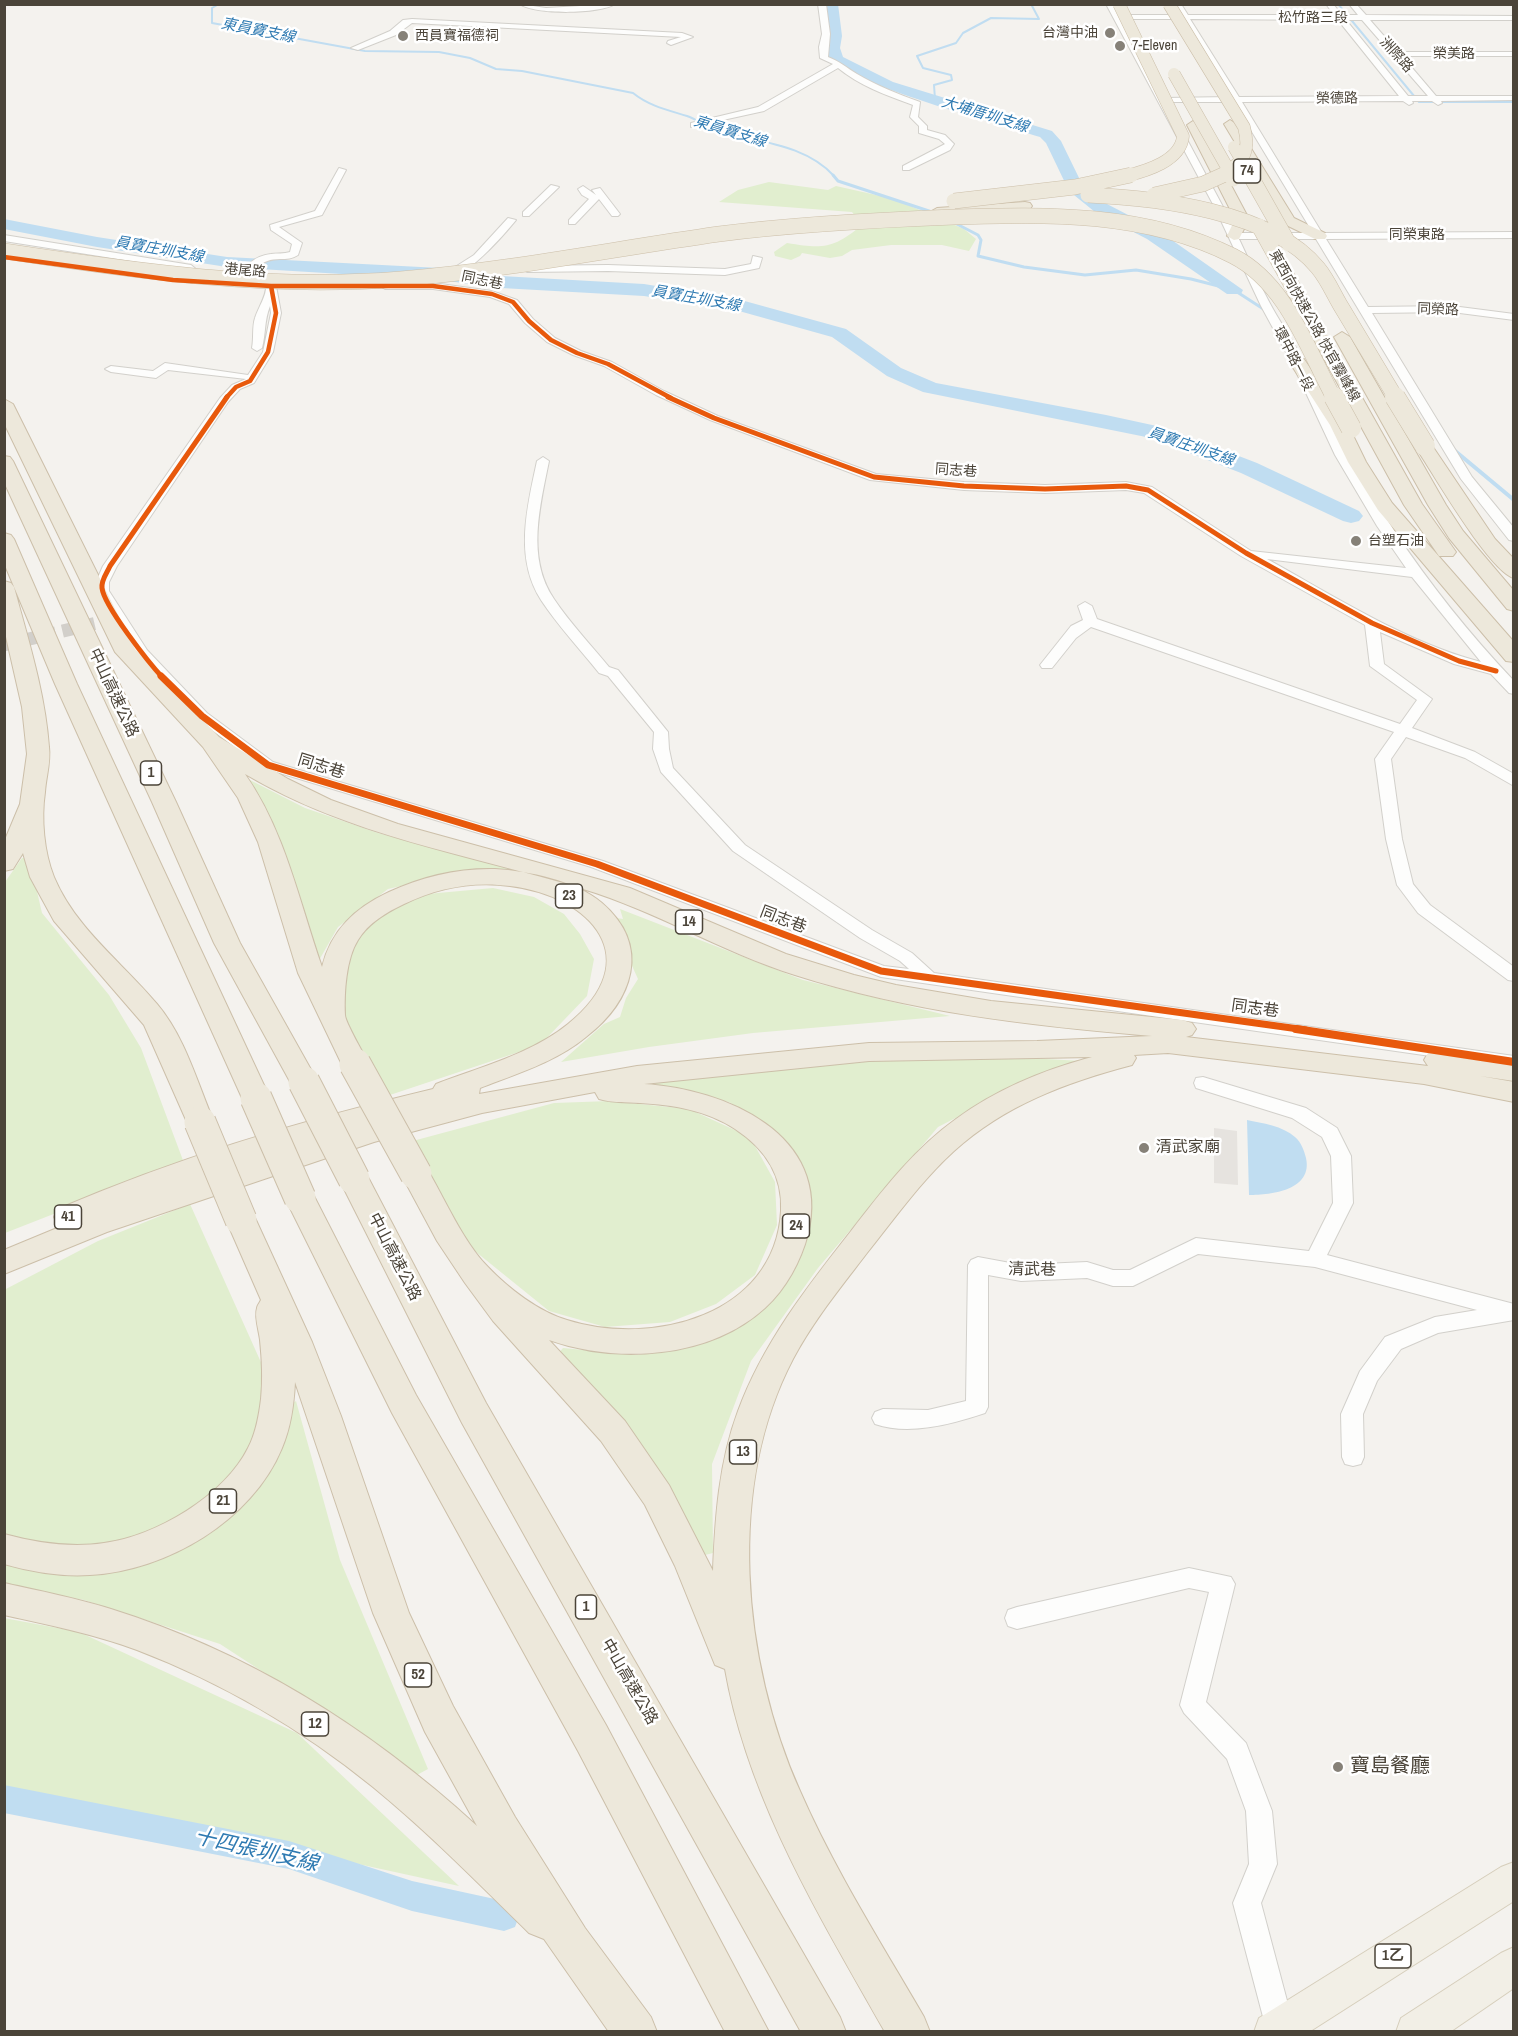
<!DOCTYPE html>
<meta charset="utf-8">
<style>
body{margin:0}
#map{position:relative;width:1518px;height:2036px;overflow:hidden;background:#f4f2ee;font-family:"Archivo Narrow",sans-serif}
canvas{display:block}
.frame{position:absolute;inset:0;border:6px solid #4b4439;pointer-events:none}
</style>
<div id="map">
<canvas width="1518" height="2036"></canvas>
<div class="frame"></div>
</div>
<script>
const context = document.querySelector('canvas').getContext('2d');
context.lineJoin = 'round';
function fill(path, color) { context.fillStyle = color; context.fill(path, 'evenodd'); }
function trace(path, color, width, dash) { context.strokeStyle = color; context.lineWidth = width; context.lineCap = dash ? 'butt' : 'round'; context.setLineDash(dash || []); context.stroke(path); }
function drawText(font, color, halo, rows, align = 'center') {
  context.font = font + ' "Archivo Narrow","Noto Sans TC",sans-serif'; context.lineWidth = 5; context.setLineDash([]); context.textBaseline = 'middle'; context.strokeStyle = halo; context.fillStyle = color; for (const [text, x, y, turn = 0] of rows) {
    context.save(); context.translate(x, y); context.rotate((+turn || 0) * Math.PI / 180); context.textAlign = isNaN(turn) ? turn : align; if (halo) context.strokeText(text, 0, 0); context.fillText(text, 0, 0); context.restore();
  }
}
fill(new Path2D(`
 M769,182L828,190L836,186L894,199L964,229L976,239L969,251L942,245H891L852,250L842,256L830,258L802,253L800,256L791,260L775,256L774,252L787,243C823,249 833,249 862,225L852,212L719,202L738,190Z
 M246,778L305,808L378,833L511,869L509,872L458,873L388,889L338,927L318,962Z
 M29,857L42,913L109,995L141,1048L184,1163L5,1233V882L22,858Z
 M493,888L534,897L564,914L580,934L594,959L587,996L540,1045L381,1098L346,1042L341,963L351,940L378,917L400,903L427,894Z
 M620,909L803,980L950,1016L753,1033L649,1047L561,1062L604,1024L620,1017L626,998L638,979L610,917L623,919Z
 M909,1058H1028L1082,1061L1045,1072L938,1127L818,1268L751,1361L712,1464L713,1553L701,1556L556,1356L563,1348L636,1355L689,1345L753,1315L806,1190L781,1136L729,1102L650,1087L649,1081Z
 M610,1101L689,1109L750,1137L775,1182L777,1225L755,1275L716,1304L670,1322L605,1327L549,1311L455,1235L409,1142L554,1103Z
 M190,1204L268,1378L266,1426L220,1502L109,1554L5,1541L4,1290L98,1241Z
 M296,1401L340,1560L428,1769L415,1776L369,1741L220,1644L84,1600L5,1586L4,1560L179,1547L290,1405Z
 M4,1618L79,1632L297,1733L459,1886L5,1787Z`), '#e1eecf');
fill(new Path2D(`
 M1214,1128L1237,1131L1238,1185L1214,1183Z`), '#e6e3df');
fill(new Path2D(`
 M1247,1120C1262,1123 1283,1126 1295,1137C1301,1142 1304,1150 1306,1158C1313,1190 1272,1195 1249,1195Z`), '#c0ddf1');
trace(new Path2D(`
 M219,4L212,8V23L365,51L439,52L470,58L496,69L522,71L633,93C649,106 668,110 687,116C698,120 706,127 717,130C757,142 805,144 834,176
 M1338,4L1419,102H1514
 M935,99L934,85L952,80L951,75L923,68L917,56L956,43L963,33L991,18L1039,19L1031,4`), '#c0ddf1', 2);
trace(new Path2D(`
 M833,175L838,181L935,213
 M951,221L978,235L981,240L978,256L1024,267L1085,275L1136,270L1191,279L1234,290L1268,312`), '#c0ddf1', 3);
trace(new Path2D(`
 M1454,450L1514,500`), '#c0ddf1', 4);
fill(new Path2D(`
 M4,1785L289,1841L412,1881L504,1901L515,1905L519,1916L515,1927L504,1931L412,1911L289,1869L4,1813Z`), '#c0ddf1');
fill(new Path2D(`
 M824,4H838L842,36L840,48L843,57L893,82L1052,131L1061,141L1082,184L1107,204L1159,231L1243,290L1241,294H1227L1147,239L1095,212L1069,191L1046,143L1040,137C1008,127 842,81 830,59C826,52 826,16 824,4Z
 M4,219L97,237L227,257L440,268L501,276L644,284L741,300L846,329L901,368L936,383L1106,415L1166,428L1257,463L1359,511L1363,516L1359,521L1351,523L1343,521L1241,473L1151,438L923,392L887,376L832,337L739,311L644,296L501,288L440,280L227,267L97,247L4,229Z`), '#c0ddf1');
trace(new Path2D(`
 M4,645L118,618`), '#d2cfca', 13, [13, 7]);
const minor = new Path2D(`
 M520,4L546,8L615,4C601,14 534,15 520,4Z
 M818,4H826L830,34L828,57C839,61 847,68 857,74C877,86 898,94 920,102L918,117L927,126V130L945,135L954,144L950,150L909,170H903V166L945,144L939,139L919,133V126L910,117L913,105C886,95 860,86 838,68L764,111L691,127V123L758,107L833,64L820,58L819,47L822,34Z
 M1106,4H1113L1119,15H1180L1174,4H1181L1188,15H1334L1326,4H1333L1342,15H1358L1349,4H1356L1366,15L1514,16V20H1370L1398,52H1514V56H1402L1436,96H1514V100L1441,101L1442,103L1438,105L1432,101H1412L1413,103L1409,105L1403,101L1242,102L1322,233L1514,232V238L1326,239L1368,307L1452,306L1514,314V320L1452,312L1372,313L1472,477L1514,528V541L1509,540L1461,479L1316,239H1239C1250,262 1260,286 1273,309C1283,327 1296,345 1304,364C1355,482 1425,587 1514,681V694L1509,693L1491,674L1454,664L1380,632L1384,664L1432,699L1412,728L1475,752L1514,774V786L1465,758L1406,737L1391,759L1402,839L1413,884L1430,905L1514,967V981L1508,980L1418,913L1397,885L1386,839L1375,759L1394,732L1091,627L1076,638L1052,668H1042L1040,665L1071,626L1083,620L1078,606L1085,602L1092,606L1097,619L1400,724L1417,700L1370,666L1365,625L1241,556L1144,493L1126,490L1045,493L964,490L870,480L710,420L656,395L604,366L573,355L547,342L525,323L509,304L490,297L433,289H385L380,286L385,283H433L492,291L517,300L533,319L555,338L581,351L612,362L664,391L718,416L876,474L964,482L1045,485L1126,482L1152,487L1251,551L1406,568L1377,526L1335,455L1292,363L1261,306L1215,208ZM1121,19H1183L1231,97L1164,98ZM1190,19L1338,20L1399,96L1239,97ZM1346,20H1362L1428,96H1408ZM1167,102H1234L1313,233H1237ZM1267,559L1412,577L1481,662C1407,643 1334,596 1267,559Z
 M412,19L682,33L693,37L671,45L667,43L668,41L681,37L412,23L396,35L358,50L351,48L390,31L403,20Z
 M339,168L346,170L322,215L279,227L302,243L298,255C292,259 287,259 280,259C260,259 254,270 244,286H236L235,284C244,268 252,256 271,254C277,253 284,254 290,252L292,244L271,230L270,225L315,211Z
 M551,185L559,187L529,216H523V212Z
 M583,186L596,195L592,190L600,188L620,214L618,216H612L599,199L575,224H569V220L589,199L582,195L578,189Z
 M508,218L516,220C503,236 462,283 441,280V276L474,255Z
 M4,235L191,265L202,274L192,283L187,280L191,274L188,270L4,241Z
 M753,256L762,258L759,268L725,275L608,271L527,272L522,269L527,266L608,265L725,269L751,264Z
 M271,283L276,286L281,313L273,352L254,383L240,389L228,402L117,566L109,582V591L147,650L207,713L273,762L603,861L884,966L909,969L900,961L860,938L733,851L661,772L653,749L654,732L608,676L599,673C580,649 558,626 541,600C514,558 527,507 537,461L543,457L549,461C540,506 526,558 554,599C570,623 591,645 609,667L618,670L668,732L669,749L673,768L745,845L872,930L912,953L934,973L1514,1056V1068L881,977L591,867L263,768L197,719L155,678L137,656L97,593L96,582L103,566L220,398L232,385L246,379L168,370L156,378L111,372L105,369L111,366L153,371L165,363L248,375L263,352L271,313L270,306C264,321 266,333 262,348L257,351L252,348C254,338 252,327 255,318C258,308 267,295 266,286Z
 M1203,1077L1306,1108L1337,1128L1351,1156L1353,1203L1327,1255L1514,1304V1320L1438,1333L1401,1349L1377,1381L1363,1414L1364,1457L1361,1464L1353,1466L1345,1464L1342,1457L1341,1414L1360,1371L1385,1337L1435,1317L1477,1310L1315,1267L1198,1254L1133,1286H1113L1087,1278L1021,1281L988,1275V1407L985,1413C952,1424 909,1436 875,1424L872,1418L875,1412L883,1409L928,1410L966,1401L968,1265L971,1260L978,1257L1021,1265L1087,1262L1113,1270H1130L1196,1238L1309,1251L1333,1203L1331,1156L1322,1137L1292,1118L1196,1088L1194,1083L1196,1078Z
 M1189,1568L1231,1577L1235,1584L1206,1702L1246,1743L1272,1811L1277,1864L1261,1903L1294,2027L1293,2032H1267L1233,1903L1249,1864L1246,1811L1227,1759L1184,1713L1180,1705L1209,1592L1189,1588L1017,1629L1008,1626L1005,1618L1008,1610L1017,1607Z`);
const major = new Path2D(`
 M1514,1862V1901L1309,2032H1254L1259,2018L1501,1867Z
 M1514,1947V1988L1450,2032H1396L1401,2018L1501,1953Z`);
const highway = new Path2D(`
 M1230,120L1236,124L1294,218L1325,233L1327,236L1325,239H1315L1284,224L1224,124Z
 M1193,121L1199,125L1249,219L1239,239L1234,240L1227,236L1235,219L1187,125Z
 M1025,202L1030,203L1032,206L1030,209L937,216L930,212L937,208Z
 M1320,332L1328,337L1422,504L1456,552L1453,556H1439L1404,505L1312,337Z
 M1342,332L1350,337L1446,505L1463,531L1514,591V611L1507,609L1449,538L1428,505L1334,337Z
 M1298,358L1304,359L1348,425L1366,462L1392,503L1514,642V662L1506,661L1378,510L1348,462L1330,425L1290,363Z
 M4,399L13,404L135,649L219,737L288,779L331,800L398,824L630,888L786,954L854,975L896,985L991,1001L1182,1020L1192,1023L1196,1029L1192,1035L1186,1037L1428,1066L1424,1060L1428,1053L1438,1051L1514,1062V1081L1480,1076L1514,1082V1102L1424,1084L1168,1053L1134,1055L1136,1058L1132,1065C1067,1082 1005,1105 954,1151C921,1181 895,1218 867,1253C841,1287 813,1321 793,1359C726,1487 742,1661 800,1791C834,1869 881,1943 924,2017L930,2032H885C820,1917 748,1800 725,1669L715,1665L675,1566L645,1505L601,1441L493,1321L465,1283L437,1241L401,1174L406,1167L416,1163L426,1167C444,1197 463,1242 488,1267C508,1288 539,1312 567,1320C652,1347 775,1316 781,1211C783,1175 764,1148 735,1129C706,1110 673,1105 640,1103C626,1102 612,1103 599,1099L595,1092L482,1113L374,1142L107,1232L4,1274V1250L62,1226L58,1225L54,1217L58,1209C179,1157 306,1119 433,1089L436,1084C480,1067 531,1054 568,1024C648,960 592,896 510,886C473,881 437,888 404,904C387,912 368,923 358,940C346,959 344,993 345,1015C345,1022 365,1056 369,1064L365,1071L355,1073L345,1071L298,973L258,842L238,798L203,747L115,652L4,423ZM245,774C349,836 468,854 583,889C656,911 722,952 795,975C911,1012 1031,1026 1152,1036L1037,1041L869,1043L637,1066L479,1094L480,1088C516,1074 556,1062 586,1037C633,1001 652,946 602,903C575,880 529,871 495,869C459,868 421,877 389,892C355,908 331,930 322,967C299,901 285,831 245,774ZM1092,1057C1043,1070 997,1089 956,1119C914,1149 882,1191 851,1231C807,1287 763,1343 738,1411C719,1462 715,1517 713,1571L669,1485L625,1421L549,1340C617,1364 709,1359 765,1308C786,1289 801,1261 808,1234C832,1134 725,1089 644,1084L869,1061Z
 M1427,446L1433,447L1495,539L1514,559V578C1490,572 1434,475 1418,451L1421,447Z
 M4,456L10,457L13,461L176,802L240,943L318,1082L314,1089L304,1092L294,1089L214,943L152,802L4,482Z
 M4,533L11,535L14,539L77,684L270,1098L266,1105L256,1108L246,1105L242,1098L55,684L4,563Z
 M4,581L11,583L14,587C28,639 45,692 49,747C51,762 46,777 45,792C41,819 44,852 54,877C76,929 122,962 157,1004C185,1037 197,1082 214,1122L210,1129L200,1132L190,1129L144,1025L54,921L30,877L23,853L13,869L4,871V842L20,804L27,754L22,707L4,628Z
 M354,1168L364,1171L369,1179L486,1403L840,2017L846,2032H801L462,1423L339,1179L344,1171Z
 M300,1187L311,1190L315,1198L416,1395L606,1725L769,2032H725L578,1751L392,1413L285,1198L289,1190Z
 M241,1209L252,1212L256,1220L312,1342L341,1416L409,1613L453,1706L515,1817L585,1928L651,2017L657,2032H609L544,1939L529,1933C478,1883 428,1832 373,1787C303,1730 221,1682 137,1650C94,1634 49,1625 4,1615V1583C40,1591 76,1598 111,1609C249,1652 371,1729 477,1826L425,1732L373,1613L295,1382C294,1404 291,1427 282,1448C252,1521 166,1571 90,1575C61,1577 32,1572 4,1564V1534C37,1543 71,1548 104,1543C156,1536 224,1496 248,1448C256,1433 259,1415 261,1399C263,1379 262,1359 260,1340C259,1331 254,1316 257,1308C257,1306 260,1302 261,1300L226,1220L230,1212Z`);
trace(minor, '#d2d0cb', 2);
trace(major, '#d6cebb', 2);
trace(highway, '#ccbfa9', 2);
fill(minor, '#fdfdfc');
fill(major, '#f2efe6');
fill(highway, '#ede8db');
const highwayBridgeFar3 = new Path2D(`
 M1119,4L1183,136C1181,161 1146,171 1126,176
 M1169,4L1244,127C1251,154 1243,162 1220,176
 M1174,74L1232,176
 M1234,147L1251,176`);
const highwayBridgeFar2 = new Path2D(`
 M1231,175L1233,179
 M1250,175L1289,244
 M1088,195C1157,198 1272,211 1318,268C1328,280 1334,295 1342,308C1360,338 1378,368 1396,398
 M1154,195L1203,184L1223,175
 M954,201L1075,187L1131,175
 M1259,226L1300,300
 M4,251C135,271 268,290 401,279C508,270 613,249 719,234C797,224 875,220 954,217C1048,214 1146,212 1233,256C1286,283 1307,348 1334,398`);
const highwayBridgeFar1 = new Path2D(`
 M1334,397L1351,428
 M1395,397L1425,446`);
const highwayBridge = new Path2D(`
 M355,1064L416,1174
 M304,1082L354,1179
 M256,1098L300,1198
 M200,1122L241,1220`);
trace(highwayBridgeFar3, '#ccbfa9', 13, []);
trace(highwayBridgeFar2, '#ccbfa9', 16, []);
trace(highwayBridgeFar1, '#ccbfa9', 21, []);
trace(highwayBridge, '#ccbfa9', 33, []);
trace(highwayBridgeFar3, '#ede8db', 12);
trace(highwayBridgeFar2, '#ede8db', 15);
trace(highwayBridgeFar1, '#ede8db', 20);
trace(highwayBridge, '#ede8db', 31);
trace(new Path2D(`
 M4,257L173,280L271,286H433L492,294L513,302L529,321L551,340L577,353L608,364L671,398
 M226,398L236,387L250,381L268,352L276,313L271,286`), '#e8590c', 4.5);
trace(new Path2D(`
 M668,397L714,418L874,477L964,486L1045,489L1126,486L1148,490L1246,553L1372,623L1459,661L1496,671
 M163,678C149,663 104,606 102,588C101,580 107,573 110,566L227,397`), '#e8590c', 5);
trace(new Path2D(`
 M161,676L202,716L268,765L597,864L881,971L1306,1030`), '#e8590c', 7);
trace(new Path2D(`
 M1296,1029L1514,1062`), '#e8590c', 8);
for (const [x, y, r, color] of [
 [1110,33,6,"#868178"],
 [403,36,6,"#868178"],
 [1120,46,6,"#868178"],
 [1356,541,6,"#868178"],
 [1144,1148,6,"#868178"],
 [1338,1767,6,"#868178"]
]) { const dot = new Path2D(); dot.arc(x, y, r, 0, 2 * Math.PI); context.fillStyle = color; context.fill(dot); trace(dot, '#fff', 2); }
drawText('14px', '#4b4439', '#fff', [
 ["松竹路三段",1313,18],
 ["榮美路",1454,54],
 ["洲際路",1396,55,48],
 ["榮德路",1337,99,-1],
 ["同榮東路",1417,235],
 ["港尾路",245,271,5],
 ["同志巷",482,281,12],
 ["同榮路",1438,310,2],
 ["東西向快速公路 快官霧峰線",1314,326,61],
 ["環中路一段",1293,359,63],
 ["同志巷",956,471,4]
]);
drawText('14px', '#4b4439', '#fff', [
 ["台灣中油",1098,33,"right"],
 ["西員寶福德祠",415,36],
 ["7-Eleven",1132,46],
 ["台塑石油",1368,541]
], 'left');
drawText('italic 15px', '#2e7ab2', '#fff', [
 ["東員寶支線",258,31,11],
 ["大埔厝圳支線",985,115,17],
 ["東員寶支線",730,132,17],
 ["員寶庄圳支線",159,250,10],
 ["員寶庄圳支線",696,299,10],
 ["員寶庄圳支線",1191,447,19]
]);
for (const [x, y, w] of [
 [1247,171,27],
 [151,773,21],
 [569,896,27],
 [689,922,27],
 [68,1217,27],
 [796,1226,27],
 [743,1452,27],
 [223,1501,27],
 [586,1607,21],
 [418,1675,27],
 [315,1724,27],
 [1393,1956,36]
]) { const box = new Path2D(); box.roundRect(x - w / 2, y - 12, w, 24, 4.5); context.fillStyle = '#fff'; context.fill(box); trace(box, '#4b4439', 1.5); }
drawText('bold 15px', '#4b4439', null, [
 ["74",1247,171],
 ["1",151,773],
 ["23",569,896],
 ["14",689,922],
 ["41",68,1217],
 ["24",796,1226],
 ["13",743,1452],
 ["21",223,1501],
 ["1",586,1607],
 ["52",418,1675],
 ["12",315,1724],
 ["1乙",1393,1956]
]);
drawText('16px', '#4b4439', '#fff', [
 ["中山高速公路",113,693,65],
 ["同志巷",321,767,17],
 ["同志巷",783,920,21],
 ["同志巷",1255,1009,8],
 ["中山高速公路",394,1257,63],
 ["清武巷",1032,1270,1],
 ["中山高速公路",629,1682,60]
]);
drawText('16px', '#4b4439', '#fff', [
 ["清武家廟",1156,1148]
], 'left');
drawText('20px', '#4b4439', '#fff', [
 ["寶島餐廳",1350,1767]
], 'left');
drawText('italic 21px', '#2e7ab2', '#fff', [
 ["十四張圳支線",256,1851,13]
]);
</script>
